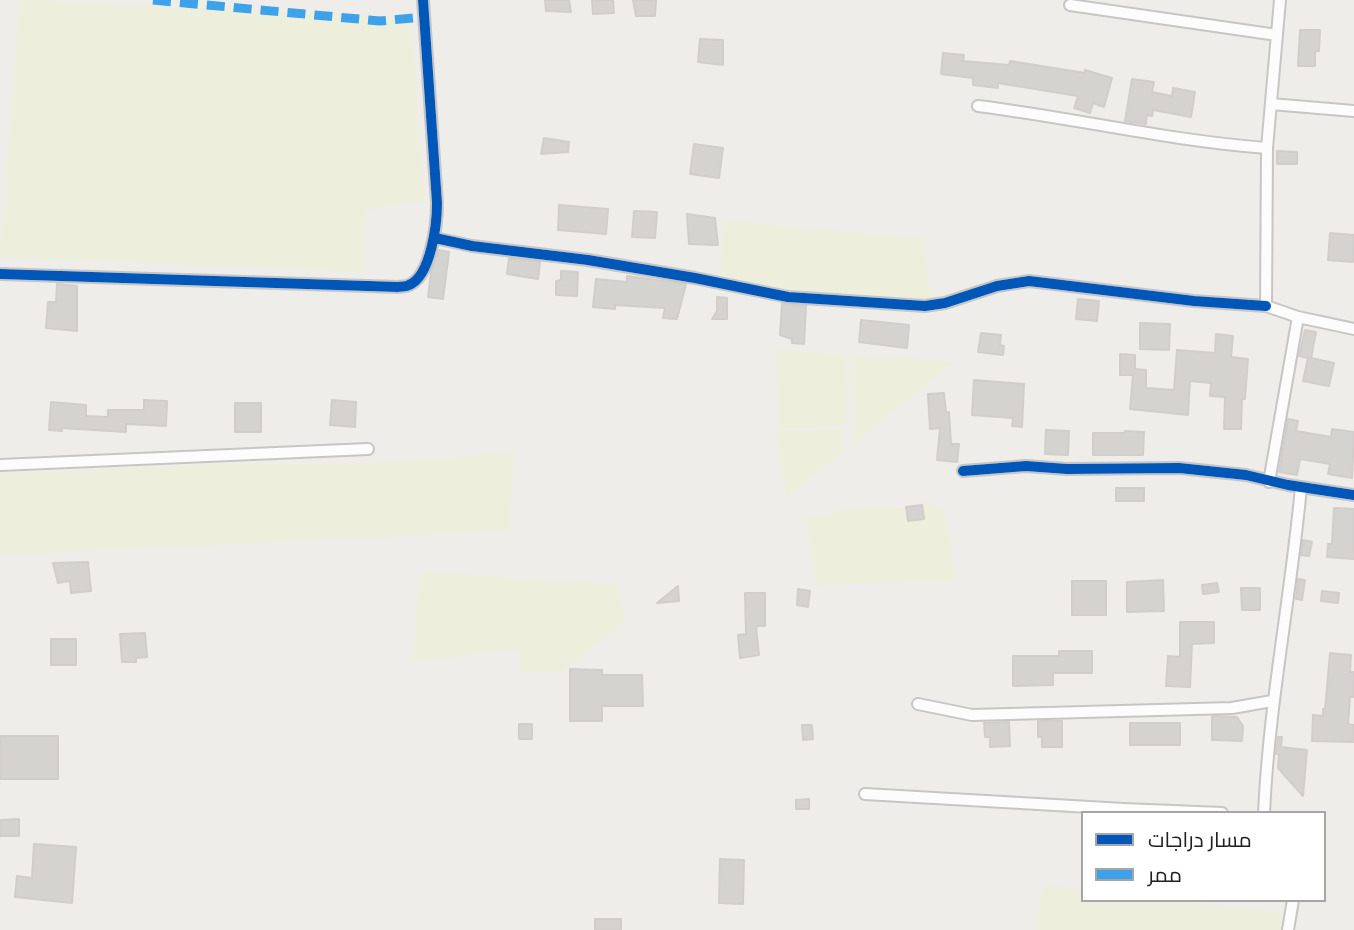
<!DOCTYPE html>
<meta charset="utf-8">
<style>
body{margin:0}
#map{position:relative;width:1354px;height:930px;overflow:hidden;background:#eeede9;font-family:"Archivo Narrow",Cairo,sans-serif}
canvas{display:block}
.legend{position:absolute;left:1081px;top:811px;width:245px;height:91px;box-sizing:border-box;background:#fff;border:2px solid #a6a6a6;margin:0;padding:9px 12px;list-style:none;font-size:21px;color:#202020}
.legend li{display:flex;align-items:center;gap:14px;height:35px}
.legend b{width:35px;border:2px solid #a6a6a6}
</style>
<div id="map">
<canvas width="1354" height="930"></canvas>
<ul class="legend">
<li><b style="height:9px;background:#0057b8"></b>مسار دراجات</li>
<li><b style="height:9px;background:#3da2ea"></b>ممر</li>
</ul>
</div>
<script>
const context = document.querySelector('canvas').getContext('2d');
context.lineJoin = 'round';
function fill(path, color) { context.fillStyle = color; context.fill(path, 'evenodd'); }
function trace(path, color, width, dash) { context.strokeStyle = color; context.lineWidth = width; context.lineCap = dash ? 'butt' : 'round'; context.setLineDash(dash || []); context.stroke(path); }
fill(new Path2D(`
 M20,0L411,17L425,200L365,210L364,272L0,257Z
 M723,221L923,239L931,299L892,300L768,291L721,273Z
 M776,350L846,355L847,425L779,429Z
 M851,355L955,362L854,443Z
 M843,430L844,451L786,498L776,431Z
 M514,453L509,531L0,555V473L228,464H364Z
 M922,502L943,507L958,581L817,585L806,518L861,507L902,508L906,522L924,521Z
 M420,572L618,585L625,622L562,672H521L519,649L413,662Z
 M1043,885L1083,889V900H1180L1284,914L1281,930H1041L1035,929Z`), '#edefdc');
const building = new Path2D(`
 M545,0H569L571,12L546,11Z
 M592,0H613L614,13L593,14Z
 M633,0H656L655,16H636Z
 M1300,30H1320L1319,51H1315V66H1298Z
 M700,39L723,40V65L698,62Z
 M943,53L964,55L963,61L1009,65L1010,61L1085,73V70L1112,78L1104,107L1093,103L1090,113L1074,108L1078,96L998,83V88L973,85V78L941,74Z
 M1132,79L1154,82L1152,92L1172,96L1173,88L1195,92L1191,117L1153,110L1152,116L1147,115L1146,124L1125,121Z
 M544,138L569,142L568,152L541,154Z
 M694,144L723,148L719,178L690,174Z
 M1277,151L1297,152V164H1277Z
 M559,205L608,209L606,234L558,230Z
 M634,211L657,212L655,238L632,237Z
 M687,214L715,218L718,245L689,244Z
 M1330,233L1354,235L1353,262L1328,260Z
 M439,250L449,252L443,299L428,297L431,272Z
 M509,258L540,262L538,279L507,274Z
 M561,271L578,272L577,296L556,295V281L561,280Z
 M627,276L686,284L677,319L663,318L665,308L615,305V309L593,307L596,279L627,282Z
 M57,284L77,286V331L46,328L48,302H56Z
 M717,297L727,298V319H712L717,311Z
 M1078,299L1099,301L1097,321L1076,319Z
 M782,304L806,306L804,344L792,343V339L780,335Z
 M861,320L909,325L907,348L859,342Z
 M1140,323L1170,324L1169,350L1140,349Z
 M1305,330L1316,332L1311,358L1334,363L1329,386L1303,381L1308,358L1299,356Z
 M981,333L1001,335L1000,345L1004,346L1003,355L978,352Z
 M1216,334L1233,336L1231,357L1248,359L1245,399H1242L1241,429H1224L1225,397L1210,396L1211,383L1190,381L1188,415L1130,409L1133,375H1120V354L1135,355V369L1146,370V388L1174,390L1177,350L1215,353Z
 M974,380L1024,384L1022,427L1012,426L1013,418L972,415Z
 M944,393L946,412H949L951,444H959L957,462L937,460L940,428L930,429L928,394Z
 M144,400L167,401L166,426L126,424V432L62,428V431L49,430L51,402L86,405V416L108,417V410H144Z
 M332,400L356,402L355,427L330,425Z
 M235,403H261V432H235Z
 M1288,419L1298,421L1296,431L1331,437L1332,429L1354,432L1352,478L1328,474L1330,464L1300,459L1297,475L1279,472Z
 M1046,430L1069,431L1068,455L1045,454Z
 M1125,431L1144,432L1143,455H1093V433H1125Z
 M1116,488H1144V501H1116Z
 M922,505L924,519L908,521L906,507Z
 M1334,508L1354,509V559L1327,557L1328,544H1332Z
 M1303,540L1312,542L1309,556L1301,555Z
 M88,562L91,591L71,593L70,581L58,583L53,563Z
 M1298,579L1305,580L1302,600L1296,599Z
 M1163,580L1164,611L1127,612V582Z
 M1072,581H1106V615H1072Z
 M1217,583L1219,592L1203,594L1202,585Z
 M678,586L679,601L657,603Z
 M1241,588H1260V610H1242Z
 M798,589L810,591L808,607L797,605Z
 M1322,591L1339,593L1338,603L1321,601Z
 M745,593H765V626H756L759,655L740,658L738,635L746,634Z
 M1180,622H1214V643L1192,644L1190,687L1166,686L1168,656L1180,657Z
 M145,633L147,657L136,658V662H122L120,634Z
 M51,639H76V665H51Z
 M1059,651H1092V673H1053V685L1013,686V656H1059Z
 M1330,653L1351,655L1350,672H1354V697H1350L1348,724L1354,725V742L1312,741L1313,715L1323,716V709H1325Z
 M570,669L602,670V675H642L643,706H602V721H570Z
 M1212,716L1237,717L1243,726L1242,741L1212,740Z
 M1038,721H1062V747H1042V737H1038Z
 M1009,722L1010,746L990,747V737H985L984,723Z
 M1130,723H1180V745H1130Z
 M519,724H532V739H519Z
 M802,725H812L813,739L803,740Z
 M0,736H58V779H0Z
 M1278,737H1282L1281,747L1307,750L1303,796L1278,768L1279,754H1276Z
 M809,799V809H796V800Z
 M19,819V836H0V820Z
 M34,844L76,847L72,903L15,897L17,876L32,878Z
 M720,859L744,860L743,904L719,903Z
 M595,919H621V930H595Z`);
fill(building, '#d5d3d0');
trace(building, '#d1ceca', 2);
const minor = new Path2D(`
 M1070,5L1277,35
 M1271,104L1354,111
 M978,106C1075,118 1170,141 1267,148
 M435,238L472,246L588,260L695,278L788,297L925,306L945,303L997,286L1029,281L1194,301L1266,306
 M0,274L398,287C402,286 406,287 409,285C431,276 437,224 437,203L423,0
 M1298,317L1354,329
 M0,465L368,449
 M963,471L1026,466L1067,469L1179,468L1246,475L1288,485L1354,495
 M1269,482L1298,317L1266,306L1267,148L1280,0
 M918,704L972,715L1232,708L1272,701
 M865,794L1124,809L1222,813
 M1264,813C1269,702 1291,597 1301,487
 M1288,930L1293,900`);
trace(minor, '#c7c6c5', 14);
trace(minor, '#fcfcfc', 10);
trace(new Path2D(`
 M153,0L380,21L424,17`), '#3da2ea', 9, [18, 9]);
trace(new Path2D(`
 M435,238L472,246L588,260L695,278L788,297L925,306L945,303L997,286L1029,281L1194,301L1266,306
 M0,274L398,287C402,286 406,287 409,285C431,276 437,224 437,203L423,0
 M963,471L1026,466L1067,469L1179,468L1246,475L1288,485L1354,495`), '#0057b8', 10);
</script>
